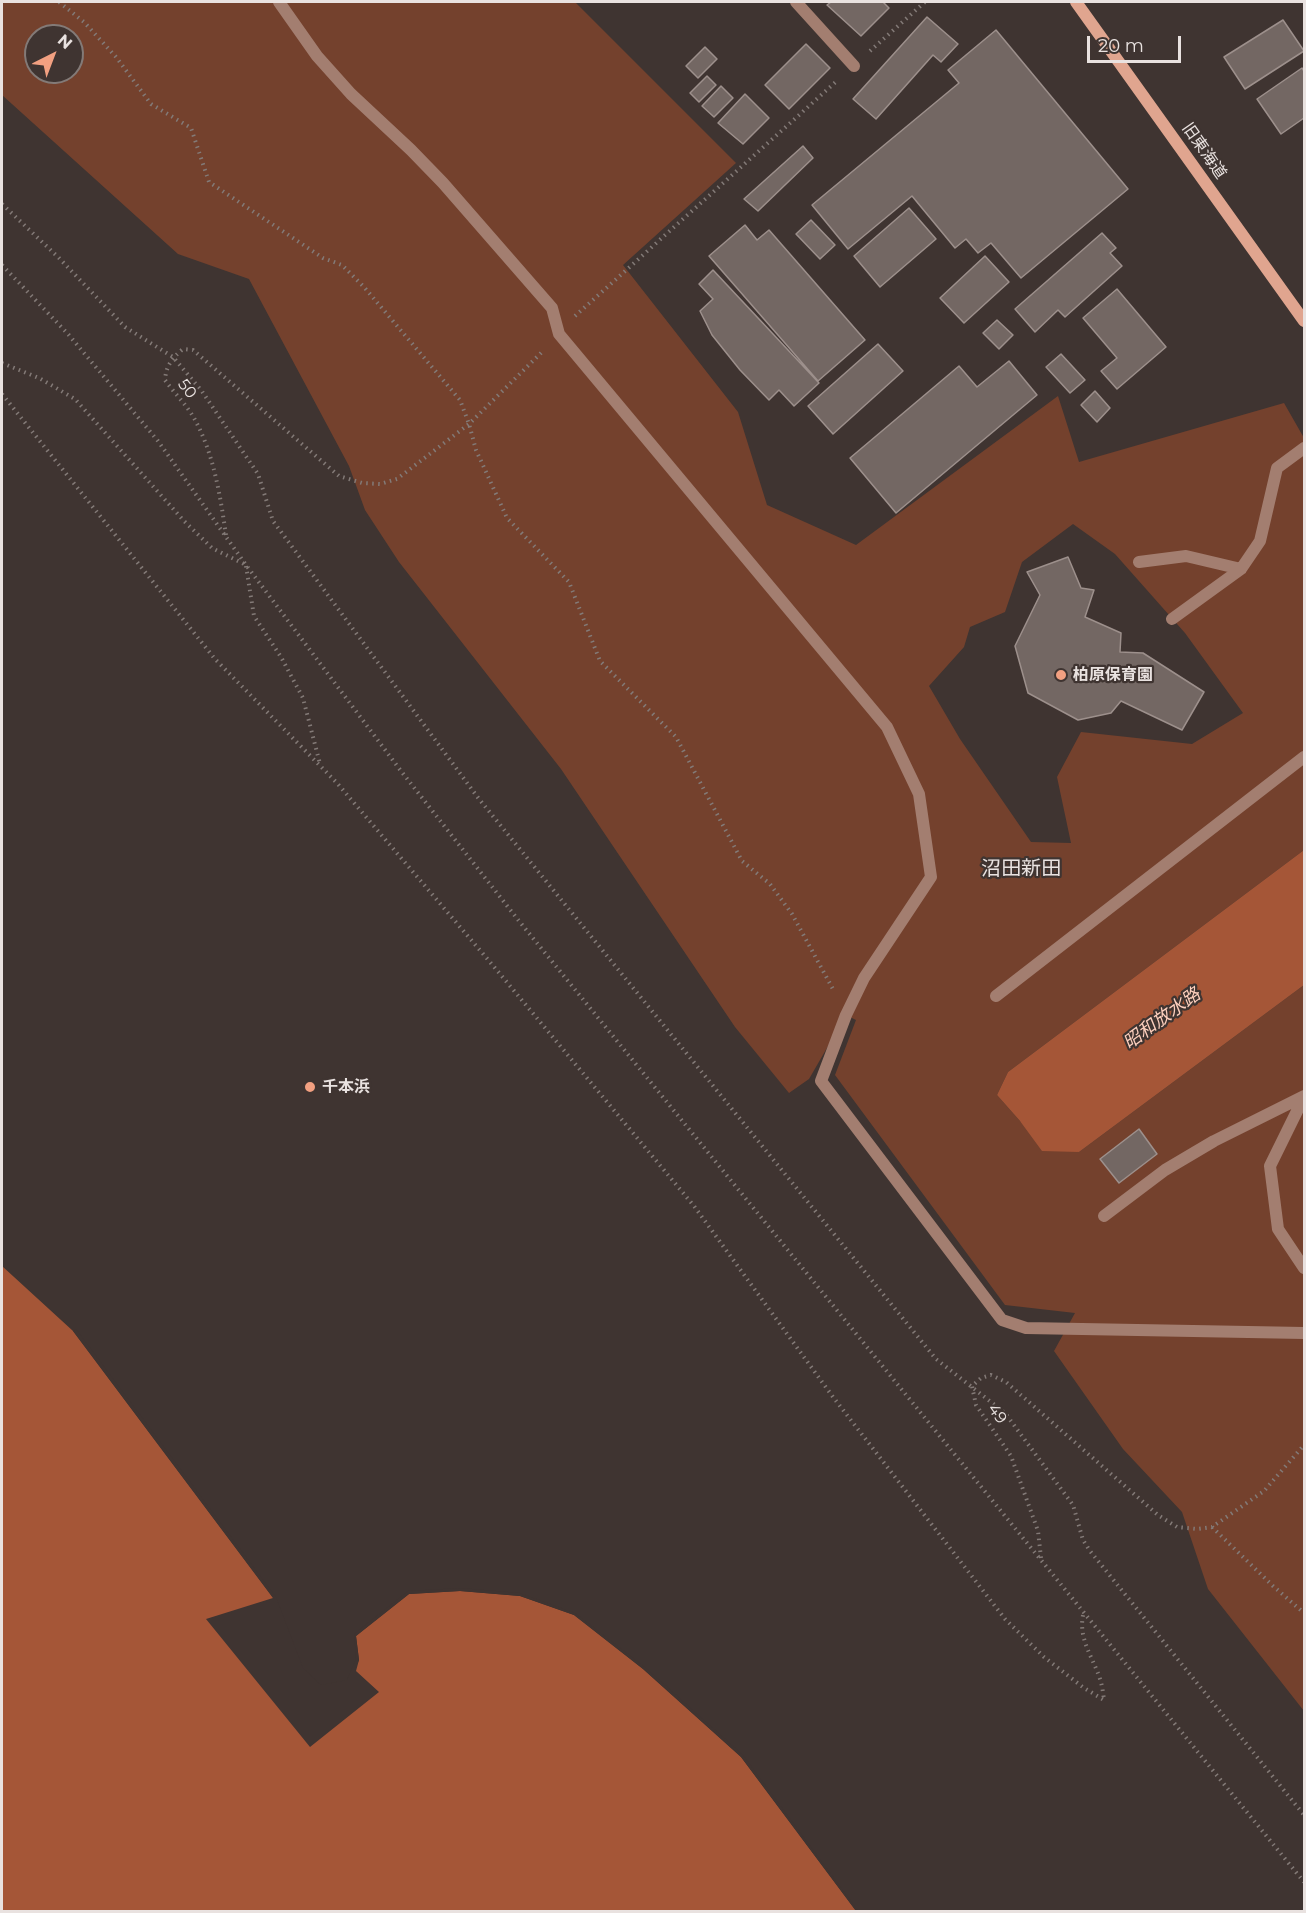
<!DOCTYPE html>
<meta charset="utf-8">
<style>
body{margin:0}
#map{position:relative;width:1306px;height:1913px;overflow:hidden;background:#3f3431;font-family:Montserrat,sans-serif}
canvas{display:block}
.frame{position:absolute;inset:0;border:3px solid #e9e2e0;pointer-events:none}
.north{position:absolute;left:24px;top:24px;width:60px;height:60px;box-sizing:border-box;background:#3f3431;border:2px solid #837a77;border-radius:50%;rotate:42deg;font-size:16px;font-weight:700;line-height:24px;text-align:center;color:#e9e2e0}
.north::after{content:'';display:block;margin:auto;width:21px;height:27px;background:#f2a081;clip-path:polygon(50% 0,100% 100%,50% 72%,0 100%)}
.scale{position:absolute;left:1087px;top:36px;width:94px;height:27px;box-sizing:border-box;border:3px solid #e9e2e0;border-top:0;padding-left:8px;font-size:18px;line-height:21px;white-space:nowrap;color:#e9e2e0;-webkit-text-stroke:4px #3f3431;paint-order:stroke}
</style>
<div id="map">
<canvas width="1306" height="1913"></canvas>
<div class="frame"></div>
<div class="north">N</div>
<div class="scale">20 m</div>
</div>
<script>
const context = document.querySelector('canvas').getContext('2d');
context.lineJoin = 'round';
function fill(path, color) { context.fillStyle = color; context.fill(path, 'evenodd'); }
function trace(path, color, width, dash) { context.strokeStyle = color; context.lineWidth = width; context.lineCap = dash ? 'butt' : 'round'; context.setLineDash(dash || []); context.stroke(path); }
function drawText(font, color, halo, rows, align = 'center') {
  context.font = font + ' Montserrat,"Noto Sans JP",sans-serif'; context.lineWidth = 4.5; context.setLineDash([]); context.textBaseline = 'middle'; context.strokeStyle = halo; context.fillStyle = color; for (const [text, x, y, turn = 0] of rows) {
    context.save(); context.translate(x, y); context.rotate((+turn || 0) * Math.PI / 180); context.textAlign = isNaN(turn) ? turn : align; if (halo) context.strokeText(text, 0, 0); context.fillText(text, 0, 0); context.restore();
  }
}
fill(new Path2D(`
 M2,2H575L736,163L623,265L738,412L767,505L856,545L1058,396L1079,462L1284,403L1304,438V850L1008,1072L997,1095L1020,1121L1079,1152L1304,985V1711L1208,1589L1182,1512L1123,1449L1054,1351L1075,1313L1005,1305L835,1075L856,1020L846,1015L809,1079L789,1093L735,1027L561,769L399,562L365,510L349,466L249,279L178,254L2,95ZM36,36H72V72H36ZM1073,524L1115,554L1185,633L1243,713L1192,744L1081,732L1057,777L1071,843L1031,842L960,739L929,686L964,647L970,627L1005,612L1022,562Z`), '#74412d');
fill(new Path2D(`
 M1304,850V985L1079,1152L1042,1151L1020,1121L997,1095L1008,1072Z
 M2,1266L73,1331L274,1599L300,1670L320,1688L348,1683L359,1660L356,1636L409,1594L460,1591L520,1596L574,1615L643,1669L741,1757L856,1911H2Z`), '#a55637');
fill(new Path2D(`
 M76,1329L276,1597L303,1668L321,1685L347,1680L356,1659L354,1634L408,1591L460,1588L520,1593L575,1613L645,1667L743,1755L859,1912L856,1911L741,1757L643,1669L574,1615L520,1596L460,1591L409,1594L356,1636L359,1660L356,1671L379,1692L310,1747L206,1619L273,1598L73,1331Z`), '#3f3431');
const building = new Path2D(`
 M831,2H883L889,8L861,36L827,5Z
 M927,17L958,44L941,62L933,55L876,119L853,99Z
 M1283,20L1304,51L1245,89L1224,57Z
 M996,30L1128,189L1021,278L991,243L978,253L966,239L955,248L912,196L848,249L812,205L959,83L948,70Z
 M806,44L830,68L789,109L765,85Z
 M705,47L717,59L698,78L686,66Z
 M1302,68L1304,71V118L1281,134L1257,99Z
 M707,76L716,85L699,102L690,93Z
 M721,86L733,98L714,117L702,106Z
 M745,94L769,118L743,144L718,123Z
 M803,146L813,158L758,211L744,199Z
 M909,208L936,239L880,287L854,256Z
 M811,220L835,245L820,259L796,234Z
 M745,225L757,240L769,230L865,340L818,381L709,256Z
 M1102,233L1116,248L1110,253L1122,266L1065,317L1058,310L1035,332L1015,309Z
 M985,256L1009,282L964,323L940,298Z
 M713,270L819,383L794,406L779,390L769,400L740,370L712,335L700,311L713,299L699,284Z
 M1117,289L1166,347L1117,389L1101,371L1117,358L1083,318Z
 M997,320L1013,335L999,349L983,333Z
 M878,344L903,371L833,434L808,406Z
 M1061,354L1085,380L1070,393L1046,367Z
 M1009,361L1037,395L896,513L850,458L959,366L977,387Z
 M1095,391L1110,408L1097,422L1081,405Z
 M1068,557L1081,588L1094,590L1085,617L1121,633L1120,652L1143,653L1204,692L1182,730L1121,701L1111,713L1078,720L1028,693L1015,646L1040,595L1027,572Z
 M1139,1129L1157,1154L1119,1183L1100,1159Z`);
fill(building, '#736763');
trace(building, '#9d908c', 1.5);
trace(new Path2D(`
 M59,2L84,22L116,57L151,104L191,128L209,182L323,258L342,265L364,287L460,400L469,424L476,450L507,518L569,582L600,661L676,737L742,861L770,884L792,914L834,991
 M870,51L925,2
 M2,204L58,257L125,327L173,357L201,390L258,474L273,521L479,799L936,1359L1005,1413L1073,1505L1083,1540L1090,1551L1304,1815
 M2,265L68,334L158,441L246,565L401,771L519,921L1304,1882
 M575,316L838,80
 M2,363L39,378L75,399L184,521L212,548L244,564
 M2,394L215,659L337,783L490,962L694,1206L833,1397L1005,1619L1044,1657L1084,1688L1104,1700C1103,1692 1102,1684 1099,1676C1091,1654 1077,1636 1084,1611
 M226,535C220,495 214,454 194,418C186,404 174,393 165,380C166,366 172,358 183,349L193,350L339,476L362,483L380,484L397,479L469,424L544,350
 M246,566L254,616L281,657L303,698L320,764
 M1212,1527L1273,1586L1304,1613
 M1041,1558L1038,1531L1011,1456L976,1405L972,1386L981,1378L991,1375L1006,1382L1158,1515L1177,1527L1197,1529L1212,1527L1264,1491L1304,1445`), '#837a77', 4, [1.5, 4.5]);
trace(new Path2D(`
 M279,2L317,56L351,94L411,150L443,183L552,308L559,334L887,727L919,794L931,877L864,978L846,1015L821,1081L1002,1320L1026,1328L1304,1333
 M796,2L854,66
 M996,996L1304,757
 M1304,1097L1270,1166L1278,1229L1304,1268
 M1104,1216L1165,1170L1214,1141L1304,1096`), '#a37e70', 12);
trace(new Path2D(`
 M1139,562L1186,556L1241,569
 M1172,619L1241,569L1260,541L1277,468L1304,448`), '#a37e70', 12);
trace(new Path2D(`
 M1076,2L1304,321`), '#e0a58f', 12);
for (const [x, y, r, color] of [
 [1061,675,6,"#f2a081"],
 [310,1087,6,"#f2a081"]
]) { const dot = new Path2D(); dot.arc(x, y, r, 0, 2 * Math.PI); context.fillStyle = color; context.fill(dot); trace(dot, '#3f3431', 2); }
drawText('16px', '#e9e2e0', '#3f3431', [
 ["旧東海道",1204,151,55],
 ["50",187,389,52],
 ["49",997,1414,54]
]);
drawText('bold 16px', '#e9e2e0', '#3f3431', [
 ["柏原保育園",1073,675],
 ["千本浜",322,1087]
], 'left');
drawText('italic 18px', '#fed0be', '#3f3431', [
 ["昭和放水路",1162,1019,-36]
]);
drawText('20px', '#e9e2e0', '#3f3431', [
 ["沼田新田",1021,869]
]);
</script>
